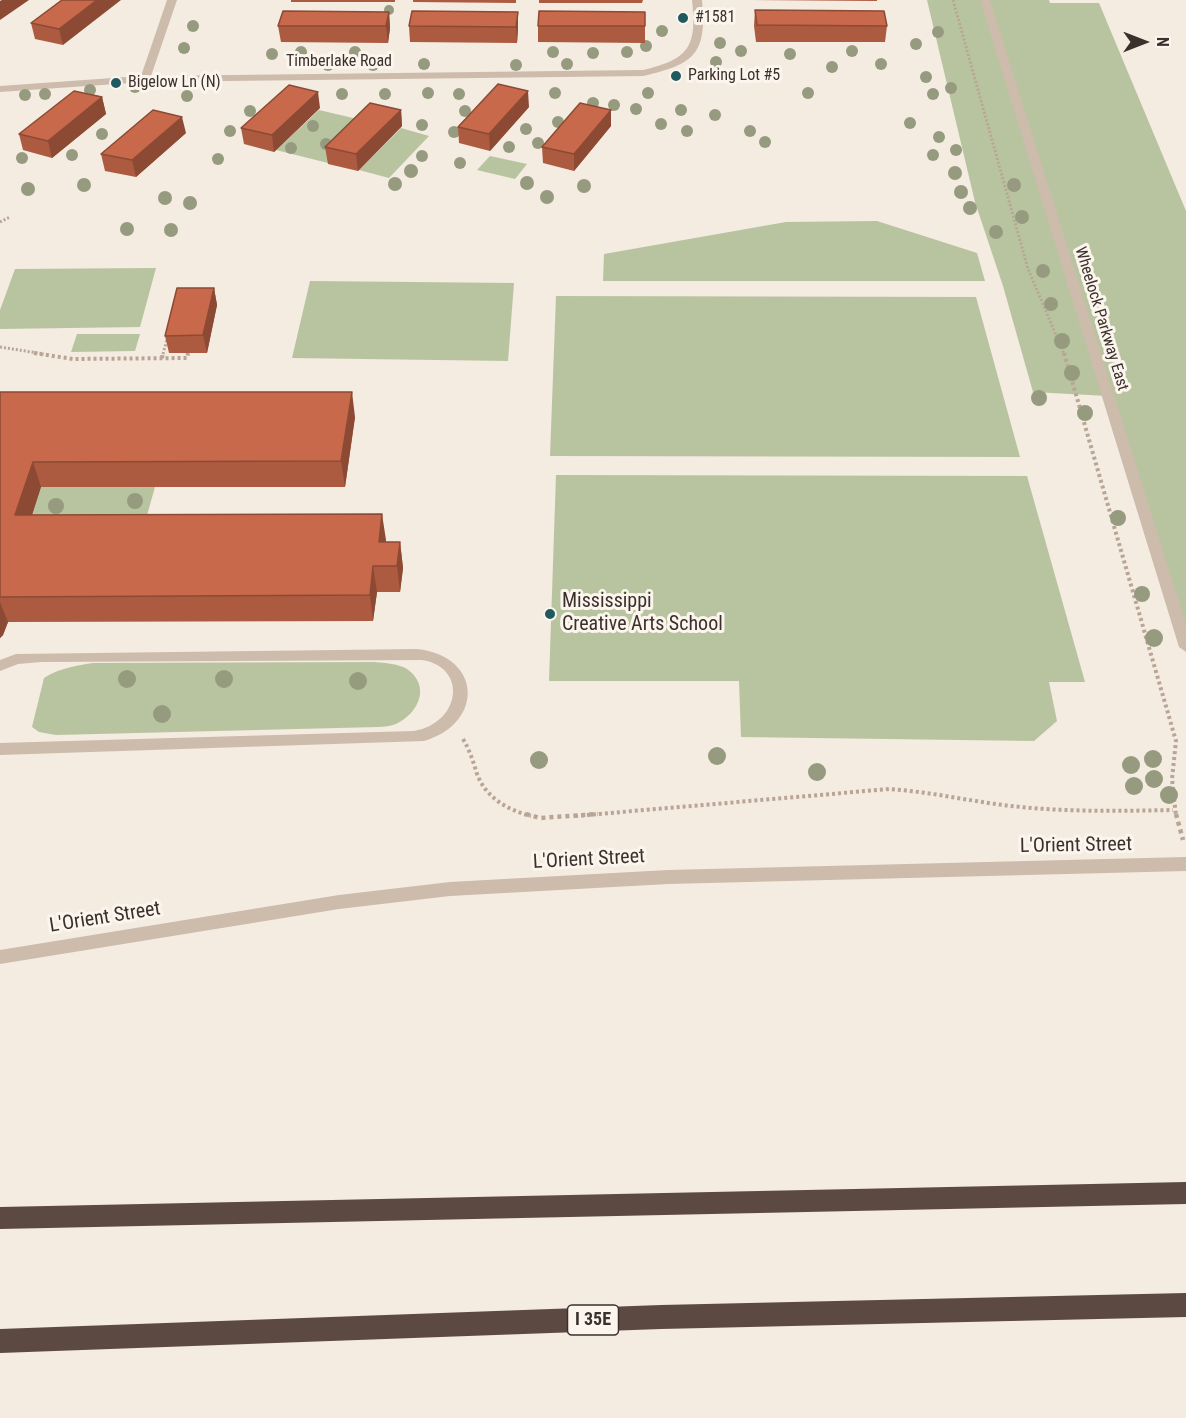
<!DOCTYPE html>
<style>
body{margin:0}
#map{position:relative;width:1186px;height:1418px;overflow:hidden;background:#f4ebe1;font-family:"Roboto Condensed",sans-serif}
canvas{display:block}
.north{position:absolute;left:1114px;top:12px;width:60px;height:60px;-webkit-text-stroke:4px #fbf5ee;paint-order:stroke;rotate:90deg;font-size:16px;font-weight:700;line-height:24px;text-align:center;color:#3b302b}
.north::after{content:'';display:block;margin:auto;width:21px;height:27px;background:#3b302b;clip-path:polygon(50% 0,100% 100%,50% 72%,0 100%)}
</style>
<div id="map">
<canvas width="1186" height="1418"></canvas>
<div class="north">N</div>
</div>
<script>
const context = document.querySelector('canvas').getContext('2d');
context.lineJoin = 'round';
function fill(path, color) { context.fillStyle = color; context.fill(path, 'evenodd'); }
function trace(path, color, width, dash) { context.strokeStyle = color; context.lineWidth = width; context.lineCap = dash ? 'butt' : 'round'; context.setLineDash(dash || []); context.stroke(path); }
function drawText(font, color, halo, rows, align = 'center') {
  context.font = font + ' "Roboto Condensed",sans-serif'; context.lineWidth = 6; context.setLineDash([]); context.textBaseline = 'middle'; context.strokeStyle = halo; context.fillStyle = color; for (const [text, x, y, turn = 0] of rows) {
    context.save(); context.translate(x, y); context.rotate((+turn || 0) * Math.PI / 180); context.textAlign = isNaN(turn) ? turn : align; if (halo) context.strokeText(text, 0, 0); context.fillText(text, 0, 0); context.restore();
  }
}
fill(new Path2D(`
 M927,0H1049L1050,3H1099L1186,211V646L1107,396L1033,392L1003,286L975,202Z
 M319,110L370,122L328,163L276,150Z
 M401,128L429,136L389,178L359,170Z
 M490,156L527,164L515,179L477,170Z
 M877,221L977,253L985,281H603L604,254L786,222Z
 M156,268L140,327L0,329V310L15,269Z
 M310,281L514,283L508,361L292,358Z
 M556,296L976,297L1020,457L550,456Z
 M77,334H140L135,351L71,352Z
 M556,475L1027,476L1085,682H1049L1057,721L1034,741L741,737L739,681H549Z
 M41,487H155L140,540H24Z
 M375,662C385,663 399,664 407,669C431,686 419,713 396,724C391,726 384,727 378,727L56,735L39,732L32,727L44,678C60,668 74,666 93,663Z`), '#b8c4a0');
trace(new Path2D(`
 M953,0L1028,269L1064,354
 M0,222L10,217
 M0,347L44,354
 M163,354L168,336`), '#b9a596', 3, [2, 2]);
trace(new Path2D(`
 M34,353L73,359L187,358L188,353
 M1064,353L1176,741L1172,779L1176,816
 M162,358L163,353
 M463,739C470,751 473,761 477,774C486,798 508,810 531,816
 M575,816L889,789C934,792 977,803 1021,807C1072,812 1122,811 1173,810`), '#b9a596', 4, [3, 3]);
trace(new Path2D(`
 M526,814L540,818L598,814
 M1176,814L1183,840`), '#b9a596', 4.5, [4, 4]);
fill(new Path2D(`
 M417,649C482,656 485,723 424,741L0,755V743L414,731C461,723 468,667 422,660L41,662L18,664L0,671V660L16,654Z`), '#cdbbac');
fill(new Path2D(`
 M167,0H177L151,76L643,70C690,59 697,46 692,0H702C707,54 695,64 643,76L145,82L0,92V86L141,76Z`), '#cdbbac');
fill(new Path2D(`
 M980,0H990L1186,624V652L1179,647Z
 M1186,857V871L668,884L450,896L339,909L0,964V950L339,895L450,882L668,870Z`), '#cdbbac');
fill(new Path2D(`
 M1186,1182V1204L0,1229V1207Z
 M1186,1293V1317L661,1329L0,1353V1329L661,1305Z`), '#5c4a42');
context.fillStyle = '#969b7f';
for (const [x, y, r] of [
 [389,10,5],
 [193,26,6],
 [662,31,6],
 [938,32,6],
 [720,43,6],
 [916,44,6],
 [646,46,6],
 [184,48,6],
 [741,51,6],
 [852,51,6],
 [301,52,6],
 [355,52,6],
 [553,52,6],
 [627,52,6],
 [593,53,6],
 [272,54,6],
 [790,54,6],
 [716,62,6],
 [424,64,6],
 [567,64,6],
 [881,64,6],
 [328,65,6],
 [373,65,6],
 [516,65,6],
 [832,67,6],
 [926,77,6],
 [135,87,6],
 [951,88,6],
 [90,90,6],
 [428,93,6],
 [555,93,6],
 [648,93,6],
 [808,93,6],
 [45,94,6],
 [342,94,6],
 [385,94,6],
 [459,94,6],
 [933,94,6],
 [25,95,6],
 [187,96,6],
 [593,103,6],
 [614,105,6],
 [636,109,6],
 [681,110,6],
 [250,111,6],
 [465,111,6],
 [715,115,6],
 [558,122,6],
 [910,123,6],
 [661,124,6],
 [422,125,6],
 [313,126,6],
 [526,129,6],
 [230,131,6],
 [687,131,6],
 [750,131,6],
 [454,132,6],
 [102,134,6],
 [939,137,6],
 [765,142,6],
 [538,143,6],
 [326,144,6],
 [509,147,6],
 [291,148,6],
 [956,150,6],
 [72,155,6],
 [933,155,6],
 [422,156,6],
 [22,158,6],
 [218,159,6],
 [460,163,6],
 [411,171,7],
 [955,173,7],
 [527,183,7],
 [395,184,7],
 [84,185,7],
 [1014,185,7],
 [584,186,7],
 [28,189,7],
 [961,192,7],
 [547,197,7],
 [165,198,7],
 [190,203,7],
 [970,208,7],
 [1022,217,7],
 [127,229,7],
 [171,230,7],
 [996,232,7],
 [1043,271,7],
 [1051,304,7],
 [1062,341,8],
 [1072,373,8],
 [1039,398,8],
 [1085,413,8],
 [135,501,8],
 [56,506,8],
 [1118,518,8],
 [1142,594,8],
 [1154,638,9],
 [127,679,9],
 [224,679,9],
 [358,681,9],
 [162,714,9],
 [717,756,9],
 [1153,759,9],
 [539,760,9],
 [1131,765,9],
 [817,772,9],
 [1154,779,9],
 [1134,786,9],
 [1169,795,9]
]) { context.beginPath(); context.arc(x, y, r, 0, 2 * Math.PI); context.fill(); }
fill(new Path2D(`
 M62,0L63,45L35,39L31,23Z
 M291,0H395V2H291Z
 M413,0H516V3L413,2Z
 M539,0H643L642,3H539Z
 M752,0H877V1Z
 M755,10L887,26L885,42H756L754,26Z
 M389,12L390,28L388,43L281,42L278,26Z
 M518,12V28L517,43L410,42L409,26Z
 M538,26H645V43L538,42Z
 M102,97L106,114L52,158L23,150L19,134Z
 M529,107L490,151L459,143L458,127Z
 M320,108L274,152L244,144L241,128Z
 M401,110L402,126L358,171L328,164L325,147Z
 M611,126L574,171L543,163L542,147Z
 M186,133L136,177L105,171L101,154Z
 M214,288L217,305L207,353H169L165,336Z
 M0,392L355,417L345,487H41L32,515L386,540L385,542H400L403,568L400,592H377L373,621L8,622L3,635L0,638Z`), '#ac5a40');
fill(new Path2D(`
 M2,0H29L0,20V1Z
 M97,0H121L63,45L59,29Z
 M389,12L390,28L388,43L386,26Z
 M518,12V28L517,43L516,27Z
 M528,91L529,107L490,151L489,134Z
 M318,92L320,108L274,152L272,135Z
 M102,97L106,114L52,158L48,141Z
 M401,110L402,126L358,171L356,154Z
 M611,110V126L574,171V154Z
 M182,117L186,133L136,177L132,160Z
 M214,288L217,305L207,353L203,335Z
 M352,392L355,417L345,487L341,461Z
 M33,462L41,487L24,540L15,515Z
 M382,514L386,540L382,568L379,542Z
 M400,542L403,568L400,592L397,566Z
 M373,566L377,592L373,621L370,595Z
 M0,602L8,622L3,635L0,638Z`), '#8c4a34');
const building = new Path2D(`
 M62,0H97L59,29L31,23Z
 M755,10L884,11L887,26L757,25Z
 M283,11L389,12L386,26H278Z
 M412,11L518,12L516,27L409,26Z
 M539,11L645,12V26H538Z
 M498,84L528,91L489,134L458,127Z
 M289,85L318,92L272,135L241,128Z
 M74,91L102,97L48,141L19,134Z
 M370,103L401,110L356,154L325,147Z
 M580,103L611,110L574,154L542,147Z
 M153,110L182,117L132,160L101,154Z
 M177,288H214L203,335L165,336Z
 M0,392H352L341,461L33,462L15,515L382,514L379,542H400L397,566H373L370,595L0,597Z`);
fill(building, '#c8694b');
trace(building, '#8c4a34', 1.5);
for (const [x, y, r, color] of [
 [683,18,6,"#1f5a5e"],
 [676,76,6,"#1f5a5e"],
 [116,83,6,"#1f5a5e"],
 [550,614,6,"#1f5a5e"]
]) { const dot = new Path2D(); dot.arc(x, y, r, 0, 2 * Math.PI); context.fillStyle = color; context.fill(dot); trace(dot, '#fbf5ee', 2); }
drawText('16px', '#3b302b', '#fbf5ee', [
 ["#1581",695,18],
 ["Parking Lot #5",688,76],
 ["Bigelow Ln (N)",128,83]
], 'left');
drawText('16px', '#3b302b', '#fbf5ee', [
 ["Timberlake Road",339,62],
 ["Wheelock Parkway East",1101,319,73]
]);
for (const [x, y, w] of [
 [593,1320,51]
]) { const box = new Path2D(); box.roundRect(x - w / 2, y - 15, w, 30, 4.5); context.fillStyle = '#fbf5ee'; context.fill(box); trace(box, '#3b302b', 1.5); }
drawText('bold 18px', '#3b302b', null, [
 ["I 35E",593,1320]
]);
drawText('20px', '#3b302b', '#fbf5ee', [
 ["Mississippi",562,602],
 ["Creative Arts School",562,625]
], 'left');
drawText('20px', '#3b302b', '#fbf5ee', [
 ["L'Orient Street",1076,846,-1],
 ["L'Orient Street",589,860,-3],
 ["L'Orient Street",105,918,-9]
]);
</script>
